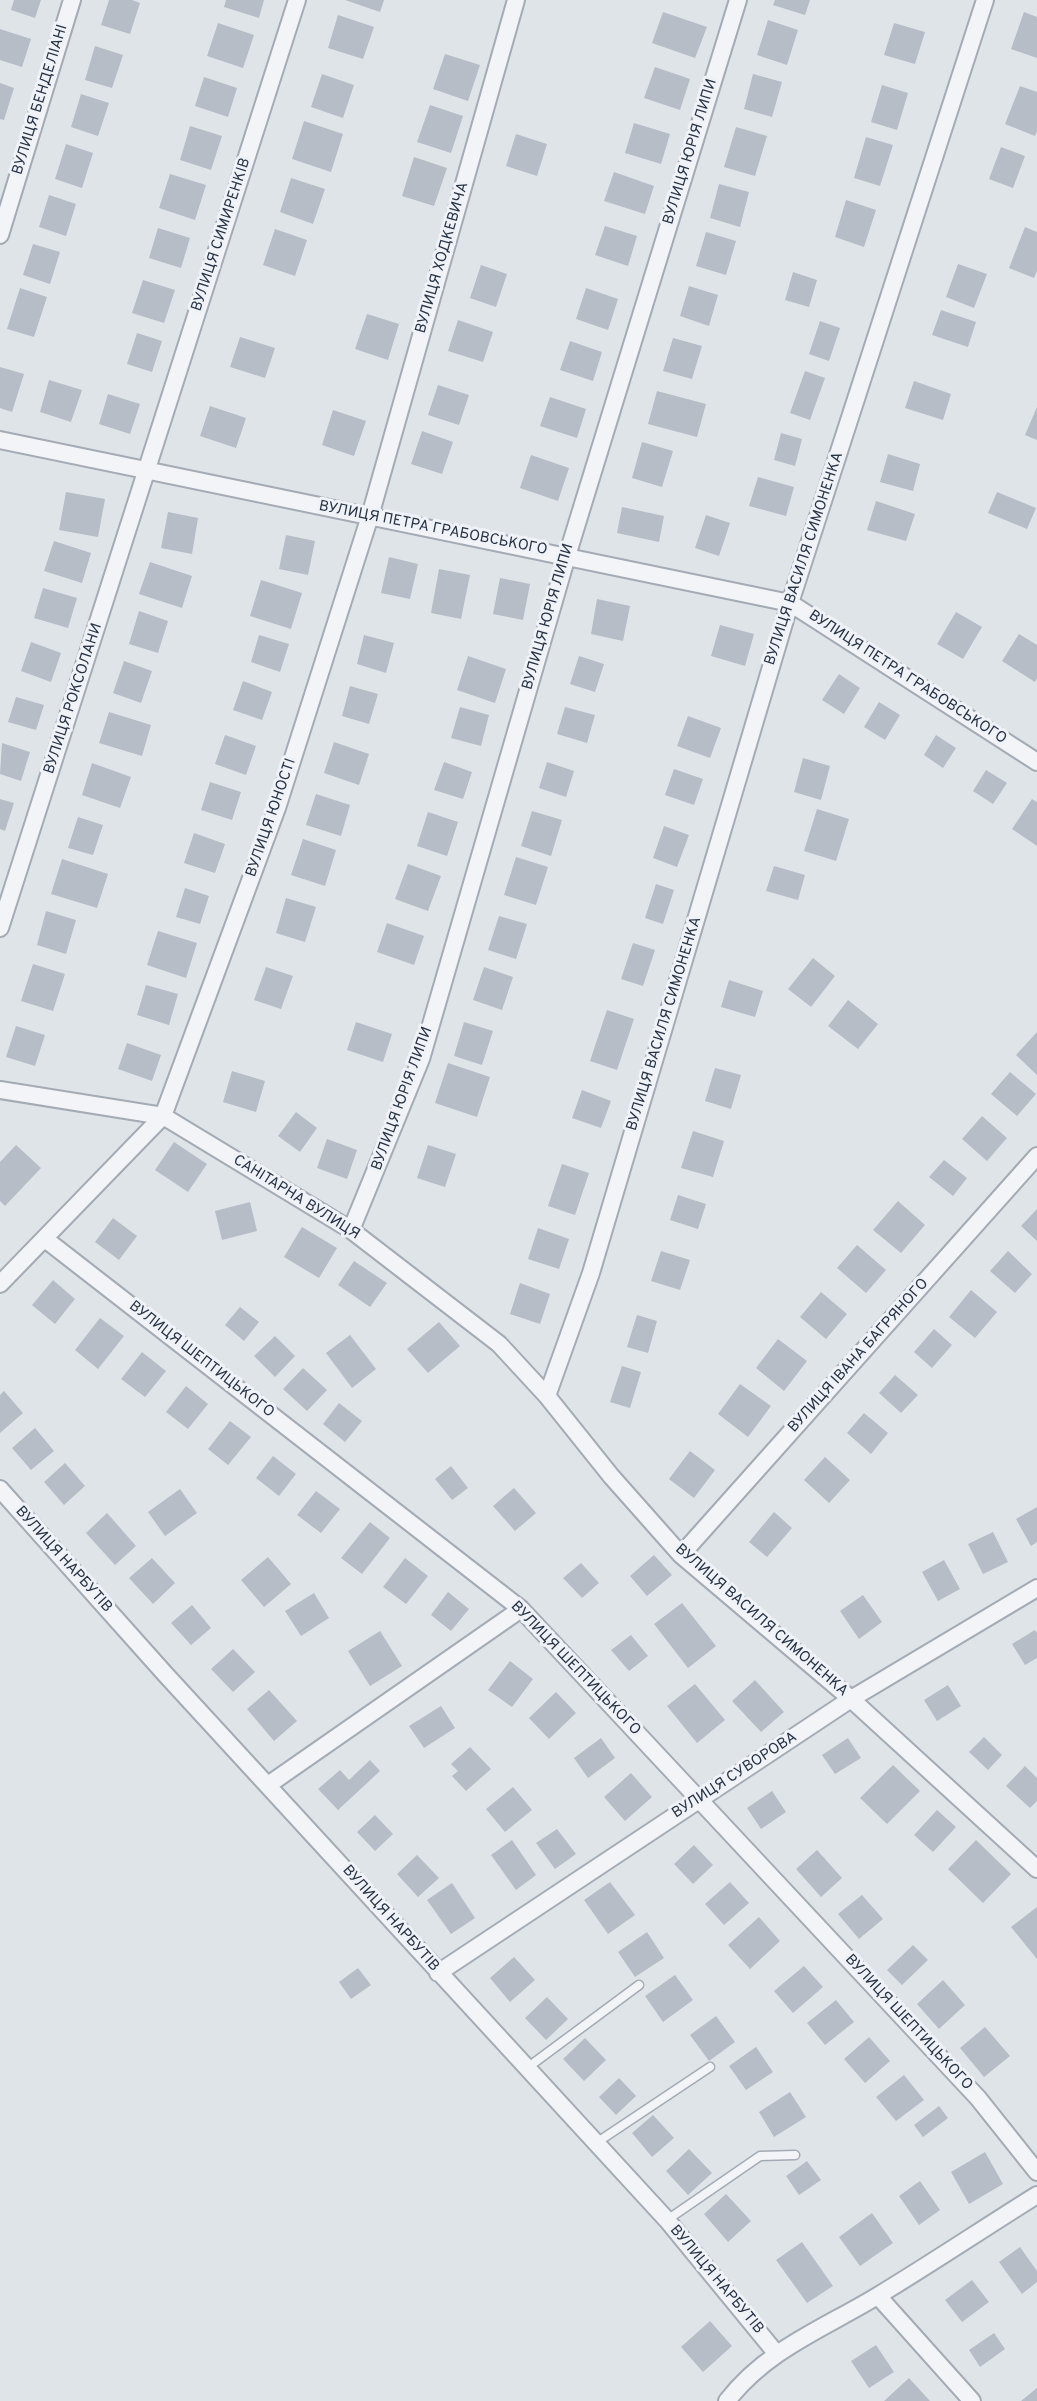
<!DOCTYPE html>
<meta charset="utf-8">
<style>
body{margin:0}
canvas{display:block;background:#dfe4e9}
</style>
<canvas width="1037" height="2401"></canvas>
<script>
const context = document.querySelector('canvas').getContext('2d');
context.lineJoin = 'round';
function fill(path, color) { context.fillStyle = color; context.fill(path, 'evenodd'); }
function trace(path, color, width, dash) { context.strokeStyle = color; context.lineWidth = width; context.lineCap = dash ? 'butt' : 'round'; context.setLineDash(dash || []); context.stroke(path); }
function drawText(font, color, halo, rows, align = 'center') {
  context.font = font + ' Overpass,sans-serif'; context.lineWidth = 6; context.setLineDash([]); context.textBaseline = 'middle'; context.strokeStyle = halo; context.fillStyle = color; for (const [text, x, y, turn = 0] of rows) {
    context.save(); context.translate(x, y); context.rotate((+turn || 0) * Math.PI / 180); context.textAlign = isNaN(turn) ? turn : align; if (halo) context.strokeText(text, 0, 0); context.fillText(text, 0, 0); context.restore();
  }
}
fill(new Path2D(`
 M14,0H41L35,18L11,10Z
 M109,0H132L140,3L130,34L101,25Z
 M226,0H264L259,18L224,7Z
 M345,0H384L380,12Z
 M775,0H810L805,15L773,5Z
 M663,12L707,27L695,58L652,43Z
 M1024,12L1037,17V58L1011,49Z
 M338,15L374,27L363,59L328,48Z
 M768,20L798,30L787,65L757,55Z
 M218,23L254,35L243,68L207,56Z
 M894,23L925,32L915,64L884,55Z
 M0,29L31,39L22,67L0,60Z
 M95,46L123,55L112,88L85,80Z
 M445,54L480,65L468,101L433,89Z
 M655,67L690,79L680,110L644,98Z
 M322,74L354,85L343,118L311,107Z
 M753,74L782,82L772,117L744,109Z
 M204,77L237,88L228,117L195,106Z
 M0,83L14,88L4,120L0,119Z
 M882,85L908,93L897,130L871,122Z
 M1020,86L1037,92V131L1035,136L1005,124Z
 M81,94L109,103L98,136L71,127Z
 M430,105L463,116L451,153L417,142Z
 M304,121L343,134L331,172L292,159Z
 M634,123L670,134L661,164L625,153Z
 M190,126L222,136L211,170L180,160Z
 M736,127L767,136L755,176L724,167Z
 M516,134L547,144L537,176L506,166Z
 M866,137L893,145L880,186L854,178Z
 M66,144L93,153L82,188L55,179Z
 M1001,147L1025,156L1013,188L989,179Z
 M414,157L447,168L434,206L402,196Z
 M614,172L654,186L645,214L604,201Z
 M170,174L206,185L195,220L159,208Z
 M291,178L325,189L313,224L280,212Z
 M719,184L749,192L740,227L710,218Z
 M49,195L76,204L66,236L39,227Z
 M846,200L876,210L864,247L835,237Z
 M605,226L637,236L628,266L595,255Z
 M1025,227L1037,232V271L1034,278L1009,268Z
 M158,228L190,238L181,268L149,258Z
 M275,229L307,240L295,276L263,265Z
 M706,232L736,241L726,275L696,266Z
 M33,244L60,252L50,284L23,275Z
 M958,264L987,274L974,308L946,297Z
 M481,265L507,274L496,307L470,298Z
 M793,272L817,280L809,307L785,300Z
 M143,280L175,290L164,323L132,313Z
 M689,286L718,295L709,326L680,316Z
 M20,288L47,297L34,337L7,329Z
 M586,288L618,299L608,330L576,319Z
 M941,310L976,322L968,347L932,335Z
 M367,314L399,324L388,360L355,349Z
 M458,320L493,332L483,362L448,351Z
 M820,321L840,328L829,361L809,354Z
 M137,333L162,341L152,372L127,364Z
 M240,337L275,348L265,378L230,367Z
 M673,338L702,346L692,379L663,371Z
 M570,341L602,352L593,381L560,370Z
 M0,367L24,374L12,412L0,408Z
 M805,371L825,378L810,420L790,413Z
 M49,380L82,390L71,422L40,412Z
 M914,381L951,394L943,420L905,408Z
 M438,385L469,395L459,425L428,415Z
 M657,391L706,404L697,437L648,424Z
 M108,394L140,404L130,434L99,424Z
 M550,397L586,409L577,438L540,426Z
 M210,406L246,418L236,448L200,436Z
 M1037,407V440L1025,435Z
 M333,410L366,421L354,456L322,445Z
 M422,431L453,442L442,474L411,464Z
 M781,433L802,439L795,466L774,460Z
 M642,442L673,451L662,487L632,478Z
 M888,454L920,464L913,491L880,482Z
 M531,455L569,468L558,501L520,488Z
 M758,477L794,487L786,516L749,506Z
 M66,492L105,499L98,537L59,530Z
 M997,492L1036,508L1027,529L988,513Z
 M876,501L915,514L906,541L867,530Z
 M622,507L664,516L659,542L617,533Z
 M168,512L198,518L192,554L161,548Z
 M706,515L730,523L719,556L695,548Z
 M286,535L315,541L308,575L279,569Z
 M54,541L91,553L82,583L44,571Z
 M389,557L418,564L410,599L381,593Z
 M150,562L192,576L182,608L139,594Z
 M439,569L470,575L461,619L431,613Z
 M500,578L530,584L523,620L493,614Z
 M261,580L302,593L291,629L250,616Z
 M43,588L77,598L68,628L34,618Z
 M597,599L630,606L623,641L591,634Z
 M139,611L168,621L158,653L129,644Z
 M956,612L982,627L963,659L937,644Z
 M720,625L754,634L745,666L711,656Z
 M1019,634L1037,645V678L1035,682L1002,661Z
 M259,635L289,644L280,672L251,662Z
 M364,635L394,643L386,673L357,664Z
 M31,642L61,653L51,682L21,671Z
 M468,656L506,669L495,703L457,690Z
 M579,656L604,664L595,692L570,684Z
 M124,661L152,671L141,703L113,693Z
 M839,674L860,688L844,714L822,700Z
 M243,681L272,692L262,720L233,710Z
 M350,686L378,694L369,724L342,716Z
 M16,697L44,705L36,730L8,722Z
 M879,702L900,715L885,740L864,727Z
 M460,707L489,715L481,746L451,738Z
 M565,707L595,715L587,743L557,734Z
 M109,712L151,725L142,756L99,743Z
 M688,716L721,728L710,758L677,746Z
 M225,735L256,746L246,775L215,764Z
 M936,735L956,748L943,768L924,755Z
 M334,742L369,754L359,785L324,773Z
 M2,743L30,752L21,781L0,774Z
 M803,758L830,766L821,800L794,792Z
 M444,762L472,772L463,799L434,790Z
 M547,762L574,771L566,797L539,788Z
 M92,763L131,777L120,808L82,795Z
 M674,769L703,779L694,805L665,795Z
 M986,770L1007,783L993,804L973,791Z
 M210,782L241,792L232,820L201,810Z
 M316,794L350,805L341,836L306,825Z
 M0,799L14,803L5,831L0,829Z
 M1032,799L1037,802V846L1012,829Z
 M817,809L849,819L836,861L804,851Z
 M532,811L562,820L551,856L521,846Z
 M428,812L458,822L447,856L417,846Z
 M78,817L103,825L93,855L68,848Z
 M664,826L689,835L677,867L653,858Z
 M194,833L225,844L215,873L184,863Z
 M303,839L336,850L325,886L291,875Z
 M516,857L548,867L536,905L504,895Z
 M62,859L108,874L97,908L51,894Z
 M408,864L441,876L428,911L395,899Z
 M774,866L805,875L798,900L766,891Z
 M656,884L674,890L663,924L645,918Z
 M185,888L209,896L200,924L176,917Z
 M286,898L316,907L305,942L276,933Z
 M46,911L76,920L66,954L37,945Z
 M499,916L527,924L516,959L488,950Z
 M387,923L424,936L414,965L377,952Z
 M158,931L197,943L186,978L147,965Z
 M633,943L655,950L643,986L621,979Z
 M813,958L835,976L811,1007L788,989Z
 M33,964L65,974L53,1011L21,1001Z
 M266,967L293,976L281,1009L254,1000Z
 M484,967L513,977L502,1010L473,1000Z
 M729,980L763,991L755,1017L721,1007Z
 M146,985L178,994L169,1025L137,1015Z
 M848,1000L878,1024L858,1049L828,1026Z
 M607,1010L634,1019L617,1070L590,1061Z
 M356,1022L392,1034L383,1062L347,1050Z
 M464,1022L493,1031L482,1065L454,1056Z
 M16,1026L45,1035L35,1066L6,1057Z
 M1037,1032V1075L1016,1055Z
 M127,1043L161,1055L152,1081L118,1069Z
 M448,1063L490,1077L477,1117L435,1103Z
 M715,1068L741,1075L731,1109L705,1101Z
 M232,1071L265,1081L256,1112L223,1102Z
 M1010,1072L1036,1094L1017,1116L991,1094Z
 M582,1090L611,1101L601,1128L572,1118Z
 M296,1112L317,1128L300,1152L278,1136Z
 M982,1116L1007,1138L987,1161L962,1139Z
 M693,1131L724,1141L713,1177L681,1168Z
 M327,1139L357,1150L347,1179L317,1168Z
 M174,1142L207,1164L188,1192L155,1170Z
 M16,1145L41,1168L5,1206L0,1201V1162Z
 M428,1145L456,1154L445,1187L417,1178Z
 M944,1160L967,1178L953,1196L929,1177Z
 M562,1164L589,1173L575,1215L548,1206Z
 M678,1195L706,1204L698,1229L670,1220Z
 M898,1201L925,1225L901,1253L873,1230Z
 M250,1202L257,1231L222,1240L215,1211Z
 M1037,1209V1241L1021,1226Z
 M113,1218L137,1236L119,1260L95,1242Z
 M302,1227L337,1248L319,1278L284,1257Z
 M538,1228L569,1239L559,1269L528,1259Z
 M857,1245L886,1270L866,1293L837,1268Z
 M661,1251L690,1260L680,1290L651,1281Z
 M1008,1251L1032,1274L1015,1293L990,1271Z
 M354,1261L387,1283L370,1307L338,1285Z
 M53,1280L75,1299L55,1324L32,1305Z
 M520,1283L550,1294L540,1324L510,1314Z
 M971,1290L997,1312L975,1338L949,1317Z
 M821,1292L847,1314L826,1339L800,1317Z
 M240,1307L259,1322L244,1341L225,1325Z
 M637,1315L657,1321L648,1353L627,1347Z
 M100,1318L124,1336L98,1369L75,1350Z
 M439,1322L460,1346L428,1373L407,1349Z
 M934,1329L952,1345L932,1368L914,1352Z
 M350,1335L376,1369L352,1388L326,1353Z
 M275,1336L295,1356L275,1377L254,1356Z
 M778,1339L807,1361L784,1391L756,1368Z
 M142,1352L166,1371L145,1397L121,1379Z
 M622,1366L641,1372L630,1408L610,1402Z
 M303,1368L327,1390L307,1411L283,1389Z
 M895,1375L918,1395L901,1413L879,1393Z
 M740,1384L771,1406L748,1437L718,1414Z
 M186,1386L208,1404L188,1429L166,1412Z
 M4,1391L23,1413L0,1433V1395Z
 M339,1403L362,1421L345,1442L323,1424Z
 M864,1413L888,1433L871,1454L847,1433Z
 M230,1421L251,1437L228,1465L208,1449Z
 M35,1428L54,1451L31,1470L12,1448Z
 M690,1451L715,1470L694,1498L669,1479Z
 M273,1456L296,1474L279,1496L256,1478Z
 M825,1457L850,1480L829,1503L804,1480Z
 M65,1463L85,1486L64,1505L44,1482Z
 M451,1466L468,1488L452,1500L435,1479Z
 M514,1488L536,1513L515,1531L493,1506Z
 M180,1489L197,1513L165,1536L148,1512Z
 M316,1491L340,1509L321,1533L297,1515Z
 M1037,1507V1542L1031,1546L1016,1519Z
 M774,1512L792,1528L767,1557L749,1542Z
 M107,1513L136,1546L115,1565L86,1533Z
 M370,1522L390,1538L362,1574L341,1558Z
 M993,1532L1008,1562L983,1574L968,1544Z
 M654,1555L672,1575L647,1596L630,1576Z
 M268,1557L291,1584L264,1607L241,1580Z
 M152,1558L175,1583L153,1604L129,1578Z
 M405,1558L428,1576L406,1604L383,1587Z
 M944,1560L960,1589L938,1601L922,1572Z
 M581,1563L599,1583L582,1598L563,1578Z
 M448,1592L469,1609L451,1631L431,1615Z
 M314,1593L329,1618L301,1636L285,1611Z
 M863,1595L882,1622L859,1639L840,1611Z
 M682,1603L716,1646L688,1668L654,1624Z
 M192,1605L211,1628L191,1645L171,1623Z
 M1035,1630L1037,1633V1658L1025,1665L1012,1644Z
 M380,1631L402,1666L370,1686L348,1651Z
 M631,1635L648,1656L629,1671L611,1650Z
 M233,1649L255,1672L233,1692L211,1669Z
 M510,1661L533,1679L512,1707L488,1690Z
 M755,1680L784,1712L761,1732L732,1701Z
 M695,1684L725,1720L697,1743L667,1706Z
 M948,1685L961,1706L937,1721L924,1700Z
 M269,1690L297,1721L274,1741L247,1709Z
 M556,1692L576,1713L549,1739L529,1718Z
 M441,1706L455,1728L424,1748L409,1726Z
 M984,1737L1002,1755L988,1770L969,1752Z
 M601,1738L615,1758L588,1778L574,1758Z
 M848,1738L861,1758L835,1774L822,1755Z
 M470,1747L491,1769L466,1791L452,1776L458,1771L451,1764Z
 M370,1760L380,1771L338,1810L318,1789L340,1770L349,1780Z
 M893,1765L920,1791L887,1824L860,1798Z
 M1025,1766L1037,1778V1801L1030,1808L1006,1786Z
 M631,1773L652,1797L625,1821L604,1797Z
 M513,1787L532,1810L505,1832L486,1809Z
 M772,1791L786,1812L761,1829L747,1808Z
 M937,1810L956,1827L933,1852L914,1835Z
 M375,1815L393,1834L375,1851L357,1832Z
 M557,1829L576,1854L555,1869L536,1843Z
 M512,1840L536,1875L516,1890L491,1855Z
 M976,1840L1011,1874L983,1903L948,1869Z
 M694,1845L713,1865L693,1884L674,1864Z
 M817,1850L842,1878L821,1897L796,1869Z
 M417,1855L439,1878L418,1897L397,1874Z
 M610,1882L635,1915L608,1934L584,1900Z
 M730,1882L749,1903L724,1925L705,1904Z
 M452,1883L475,1918L451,1934L427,1900Z
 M862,1895L883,1919L859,1939L838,1914Z
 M1037,1907V1959L1011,1927Z
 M759,1917L780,1941L750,1969L728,1945Z
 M647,1932L664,1958L635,1977L618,1952Z
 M913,1945L928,1960L902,1985L887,1970Z
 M514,1957L535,1980L510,2002L490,1978Z
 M804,1966L823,1987L793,2013L774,1991Z
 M358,1968L371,1985L351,1999L339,1982Z
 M675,1975L693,2000L663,2022L645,1996Z
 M943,1980L965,2005L939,2029L917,2004Z
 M547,1997L568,2019L546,2040L525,2018Z
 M836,2000L854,2022L825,2045L807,2023Z
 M716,2016L735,2042L709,2061L690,2035Z
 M985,2027L1010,2056L984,2077L960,2048Z
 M869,2037L890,2061L865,2083L844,2059Z
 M585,2038L606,2060L584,2081L563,2059Z
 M756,2047L773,2072L746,2090L729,2066Z
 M904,2075L924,2100L896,2121L876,2097Z
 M619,2078L636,2096L616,2115L599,2097Z
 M790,2092L806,2117L774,2137L759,2112Z
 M939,2106L948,2118L923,2137L914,2125Z
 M653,2115L674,2138L652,2157L632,2133Z
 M689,2149L712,2173L688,2195L666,2171Z
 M985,2152L1003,2184L969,2204L951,2172Z
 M807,2161L821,2180L799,2195L786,2176Z
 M920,2181L940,2210L919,2225L899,2196Z
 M726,2194L751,2221L728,2242L704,2214Z
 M872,2213L893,2243L860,2266L839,2237Z
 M802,2242L833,2286L807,2303L776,2260Z
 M1020,2247L1037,2271V2282L1022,2294L999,2262Z
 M972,2280L989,2302L962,2322L945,2300Z
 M710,2321L732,2346L703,2372L681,2347Z
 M994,2333L1005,2349L980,2367L969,2350Z
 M876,2345L894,2372L869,2388L851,2361Z
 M909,2378L930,2401H884Z
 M1037,2388V2401H1021Z`), '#b6bdc7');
const service = new Path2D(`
 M527,2068L639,1985
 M596,2143L710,2067
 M667,2220L760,2156L795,2155`);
const minor = new Path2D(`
 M0,235L72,0
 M0,440L790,603L1037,762
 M0,928L297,0
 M0,1090L163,1116L351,1230L499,1344L547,1396L611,1476L681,1555L851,1699L1037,1869
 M351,1230L421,1059L567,556L738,0
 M45,1239L521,1609L978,2098L1037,2172
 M0,1284L163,1116L277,808L370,516L516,0
 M547,1396L591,1273L790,603L985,0
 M0,1489L166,1675L667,2220L776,2353
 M681,1555L1037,1156
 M268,1785L521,1609
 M438,1973L851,1699L1037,1588
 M878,2296L972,2401
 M727,2401C767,2349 825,2328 879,2295C932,2263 984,2228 1037,2195`);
trace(service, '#a4abb4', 11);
trace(minor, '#a4abb4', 20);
trace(service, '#f2f4f7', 8);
trace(minor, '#f2f4f7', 16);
drawText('15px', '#273242', '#eff2f7', [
 ["ВУЛИЦЯ БЕНДЕЛІАНІ",41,100,-73],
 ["ВУЛИЦЯ ЮРІЯ ЛИПИ",691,152,-73],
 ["ВУЛИЦЯ СИМИРЕНКІВ",222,235,-72],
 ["ВУЛИЦЯ ХОДКЕВИЧА",443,258,-74],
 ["ВУЛИЦЯ ПЕТРА ГРАБОВСЬКОГО",433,529,11],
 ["ВУЛИЦЯ ВАСИЛЯ СИМОНЕНКА",805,559,-72],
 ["ВУЛИЦЯ ЮРІЯ ЛИПИ",549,617,-74],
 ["ВУЛИЦЯ ПЕТРА ГРАБОВСЬКОГО",907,678,33],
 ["ВУЛИЦЯ РОКСОЛАНИ",74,699,-72],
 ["ВУЛИЦЯ ЮНОСТІ",272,818,-71],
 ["ВУЛИЦЯ ВАСИЛЯ СИМОНЕНКА",665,1024,-73],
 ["ВУЛИЦЯ ЮРІЯ ЛИПИ",403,1099,-70],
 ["САНІТАРНА ВУЛИЦЯ",296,1198,32],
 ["ВУЛИЦЯ ІВАНА БАГРЯНОГО",859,1356,-48],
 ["ВУЛИЦЯ ШЕПТИЦЬКОГО",201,1360,38],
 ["ВУЛИЦЯ НАРБУТІВ",63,1560,48],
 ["ВУЛИЦЯ ВАСИЛЯ СИМОНЕНКА",761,1621,41],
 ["ВУЛИЦЯ ШЕПТИЦЬКОГО",575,1669,46],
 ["ВУЛИЦЯ СУВОРОВА",735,1776,-33],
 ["ВУЛИЦЯ НАРБУТІВ",390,1919,48],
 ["ВУЛИЦЯ ШЕПТИЦЬКОГО",908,2023,47],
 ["ВУЛИЦЯ НАРБУТІВ",716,2280,50]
]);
</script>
